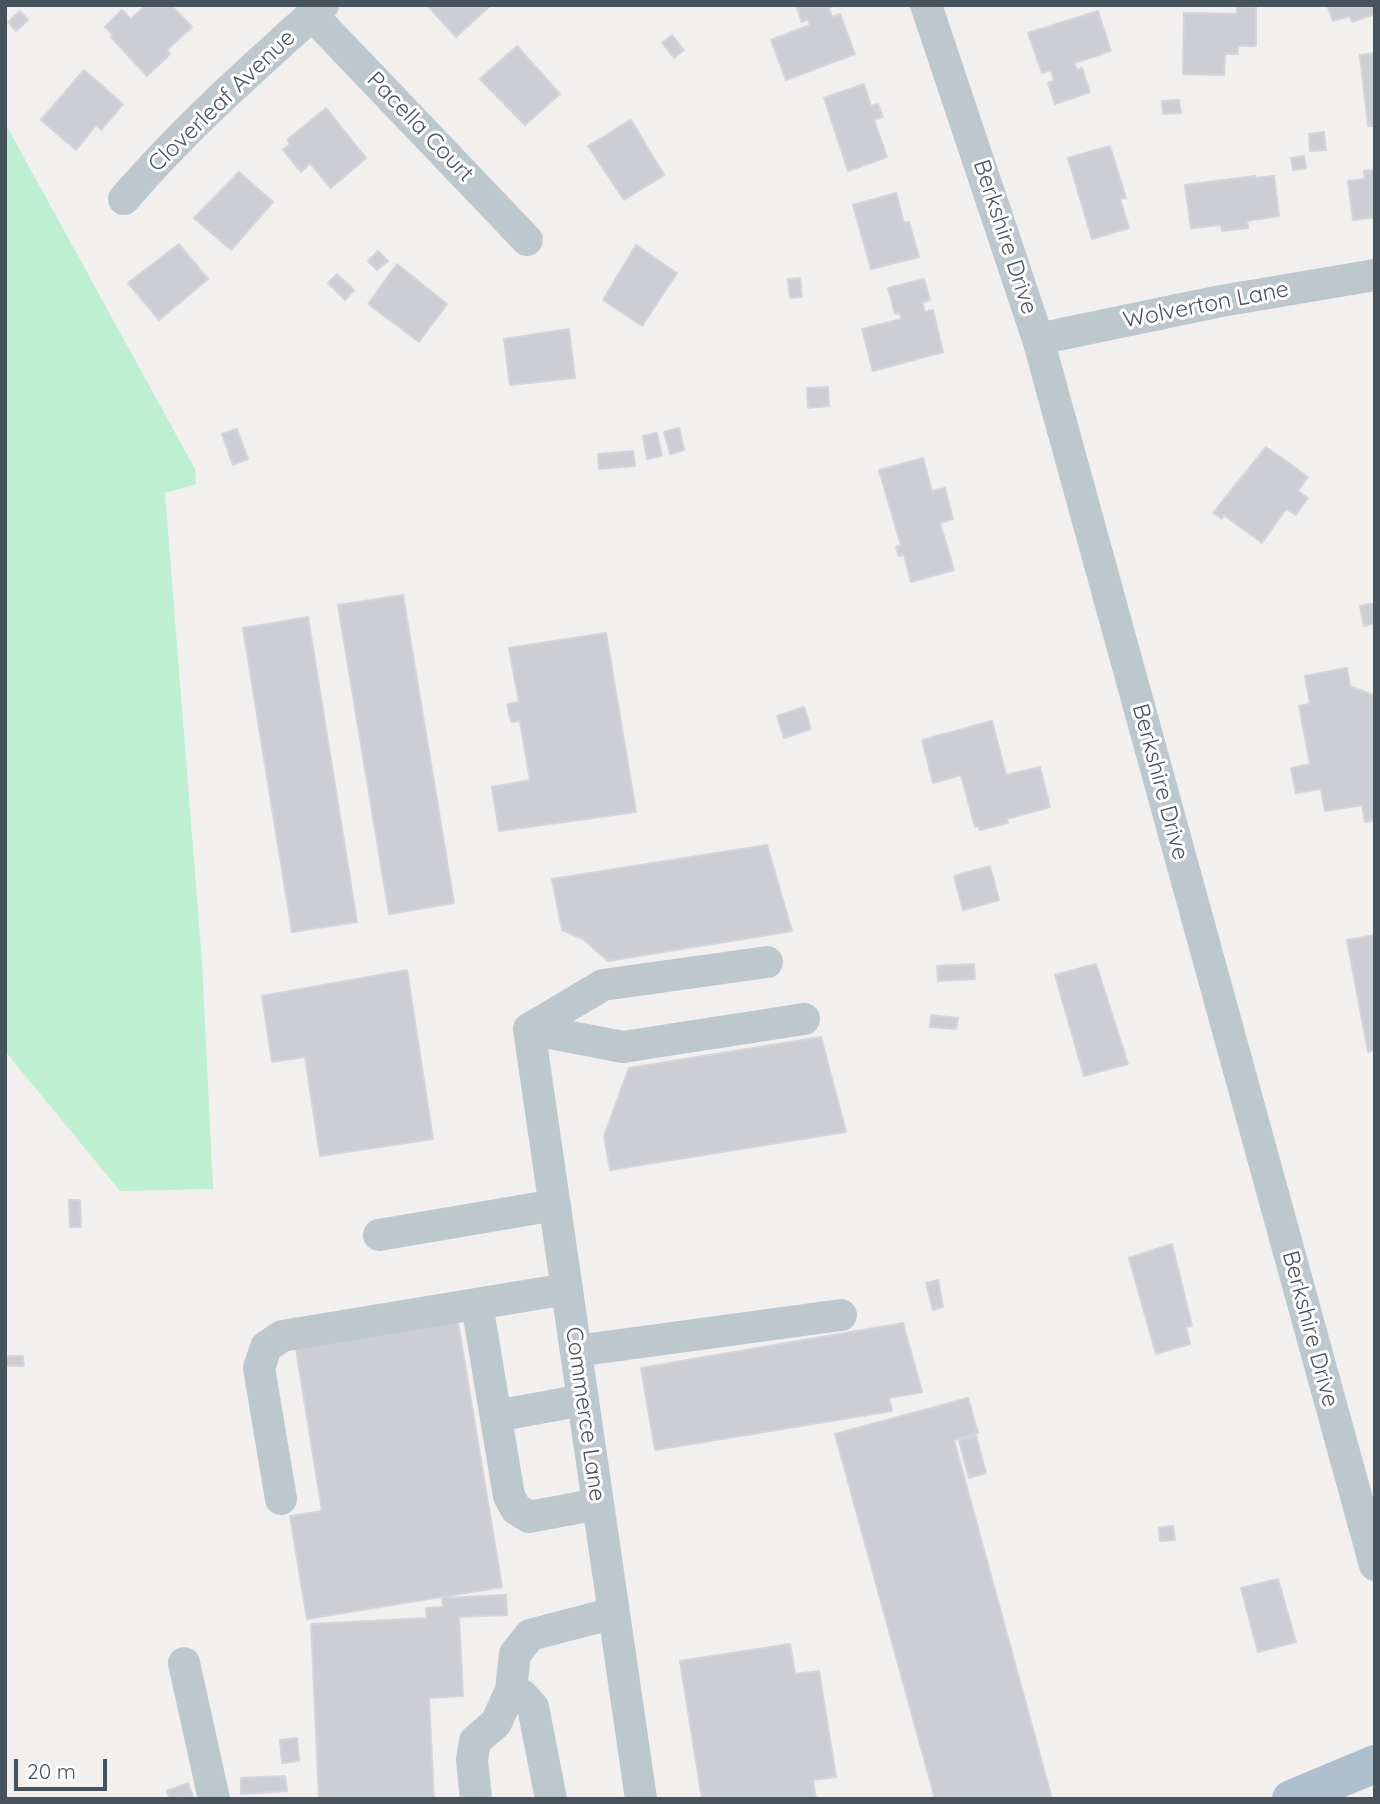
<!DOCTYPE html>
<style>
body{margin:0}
#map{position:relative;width:1380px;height:1804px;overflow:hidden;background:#f2efef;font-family:Quicksand,sans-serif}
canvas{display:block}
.frame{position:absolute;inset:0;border:7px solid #47535c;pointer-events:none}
.scale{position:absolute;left:14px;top:1759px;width:93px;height:32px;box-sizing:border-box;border:4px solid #47535c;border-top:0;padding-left:9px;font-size:21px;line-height:24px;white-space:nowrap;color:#47535c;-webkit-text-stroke:5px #fff;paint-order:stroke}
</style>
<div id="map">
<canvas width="1380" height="1804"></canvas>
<div class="frame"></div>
<div class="scale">20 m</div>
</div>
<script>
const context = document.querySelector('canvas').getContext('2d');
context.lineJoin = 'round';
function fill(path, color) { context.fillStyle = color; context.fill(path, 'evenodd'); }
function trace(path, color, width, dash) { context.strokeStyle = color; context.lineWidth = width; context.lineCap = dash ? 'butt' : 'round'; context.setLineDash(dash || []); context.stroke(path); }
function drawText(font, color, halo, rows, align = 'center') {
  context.font = font + ' Quicksand,sans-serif'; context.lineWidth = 6; context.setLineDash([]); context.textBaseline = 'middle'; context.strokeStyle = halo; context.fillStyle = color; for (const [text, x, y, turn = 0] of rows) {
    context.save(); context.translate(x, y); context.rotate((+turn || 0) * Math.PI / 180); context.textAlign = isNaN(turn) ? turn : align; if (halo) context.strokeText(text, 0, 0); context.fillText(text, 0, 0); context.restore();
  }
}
fill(new Path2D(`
 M5,123L195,469L196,484L165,493L202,962L213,1189L120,1191L5,1051Z`), '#beefd0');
const building = new Path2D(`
 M146,5H171L192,27L167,50L170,54L147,76L111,37L113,35L105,27L122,10L131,19Z
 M427,5H491L456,37Z
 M796,5H835L829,8L832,17L840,14L855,54L786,80L771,40L810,25L808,19L802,22Z
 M1327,5H1375V14L1352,22L1350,16L1333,21Z
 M1237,6L1256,7V46H1238V54H1225L1224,75L1183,74L1184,13L1237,14Z
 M20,11L28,20L16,31L8,22Z
 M1098,11L1111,51L1074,63L1077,70L1082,68L1090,92L1055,104L1048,83L1054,81L1051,70L1042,73L1028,33Z
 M672,35L684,50L674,58L662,43Z
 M517,46L560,94L525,125L480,79Z
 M1375,53V126H1368L1360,55Z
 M84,70L123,104L101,130L96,125L76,150L41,120Z
 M864,84L871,106L878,104L883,117L874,120L887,157L848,171L824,98Z
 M1179,100L1181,113L1163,114L1162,101Z
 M326,108L366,158L331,188L310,163L301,172L283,150L290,144L287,140Z
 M631,120L664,175L624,200L588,146Z
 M1324,132L1326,150L1310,151L1309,134Z
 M1110,146L1126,198L1120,199L1129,228L1092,239L1068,158Z
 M1304,156L1306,168L1293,170L1291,158Z
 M1375,170V217L1353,220L1348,181L1365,179L1364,171Z
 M239,172L273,202L231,250L194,218Z
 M1255,176V178L1274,176L1279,216L1247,221L1248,228L1222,231L1221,225L1191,228L1185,185Z
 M896,193L904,223L909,222L919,257L871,269L853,205Z
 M179,244L208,279L159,320L128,283Z
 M636,245L677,273L642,326L603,300Z
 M378,251L388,261L377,270L368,261Z
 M397,264L447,304L419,342L368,304Z
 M337,274L354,290L345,300L328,283Z
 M800,278L802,297L790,298L788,279Z
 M924,279L930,300L922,302L925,312L933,310L943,352L873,371L862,329L901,319L900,313L895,314L888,288Z
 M569,329L575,378L510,385L504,339Z
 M828,387L829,406L808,408L807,388Z
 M679,428L684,450L670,454L664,432Z
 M237,429L248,459L233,465L222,434Z
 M657,433L662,456L647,459L643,436Z
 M1266,447L1308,477L1298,491L1308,498L1296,515L1286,509L1262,543L1224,515L1222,519L1213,513Z
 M633,451L635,466L599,469L598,454Z
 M923,458L932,491L945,488L953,519L940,523L954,570L911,582L904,554L899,556L896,547L901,546L879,470Z
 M403,595L454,903L389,914L338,605Z
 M1375,603V623L1364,626L1360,606Z
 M308,617L357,922L292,932L243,628Z
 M606,633L636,812L499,831L492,787L530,780L520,721L511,722L507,704L519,702L509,648Z
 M1347,668L1350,686L1375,696V820L1365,822L1362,805L1325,811L1321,789L1296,793L1291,768L1310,764L1299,706L1310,704L1305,676Z
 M804,707L811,729L784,738L777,716Z
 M992,721L1006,775L1040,767L1050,807L1007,819L1008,823L980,830L978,826L975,827L961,775L933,783L922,740Z
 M767,845L792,931L608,961L583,939L562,930L552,879Z
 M990,866L999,900L963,910L954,876Z
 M1375,935V1050L1368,1052L1347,940Z
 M974,964L975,979L938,981L937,966Z
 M1096,964L1128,1064L1084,1076L1055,975Z
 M407,970L433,1139L320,1156L305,1057L272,1062L262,996Z
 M931,1015L958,1018L956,1029L930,1027Z
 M821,1037L846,1132L610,1170L604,1136L629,1068Z
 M69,1200H80L81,1227H70Z
 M1172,1244L1192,1326L1186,1327L1190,1344L1156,1354L1129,1258Z
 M938,1280L943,1307L933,1310L926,1283Z
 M458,1322L502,1587L307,1619L290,1516L322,1511L296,1349Z
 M903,1323L922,1392L889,1398L892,1411L655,1450L641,1368Z
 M5,1356H23L24,1366H5Z
 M968,1398L978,1433L954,1440L1052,1799H935L835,1434Z
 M976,1436L986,1473L969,1478L959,1440Z
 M1173,1526L1175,1540L1160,1541L1159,1528Z
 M1278,1579L1296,1642L1258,1652L1241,1588Z
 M506,1595L507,1615L459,1617L463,1696L429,1698L434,1799H319L311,1624L427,1618L426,1608L443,1607L442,1598Z
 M790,1644L795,1674L819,1671L836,1777L813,1780L816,1799H702L680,1661Z
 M297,1738L299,1761L282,1763L280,1740Z
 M285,1776L287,1791L241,1794V1778Z
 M188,1783L194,1799H170L167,1791Z`);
fill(building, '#ccced4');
trace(building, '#d3d5db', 2);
trace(new Path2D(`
 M926,5L1038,339L1375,1565
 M312,15L527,240
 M124,199C185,128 253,68 323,5
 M1038,339L1221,301L1375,275
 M529,1029L641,1799
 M529,1029L623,1047L804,1019
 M529,1029L603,985L767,962
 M379,1235L555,1205
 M477,1304L509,1496L516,1509L529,1517L598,1504
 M576,1351L841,1315
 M496,1416L583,1400
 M281,1499L259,1368L266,1347L282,1336L567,1289
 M184,1663L214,1799
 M511,1690L522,1695L533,1707L551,1799
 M476,1799L472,1760L475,1741L496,1723L511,1690L515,1654L530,1635L614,1613`), '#bdc7ce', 32);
trace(new Path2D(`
 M1291,1799L1375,1764`), '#afbfce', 38);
drawText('23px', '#47535c', '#fff', [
 ["Cloverleaf Avenue",222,101,-44],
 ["Pacella Court",420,127,46],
 ["Berkshire Drive",1005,237,72],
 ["Wolverton Lane",1206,305,-11],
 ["Berkshire Drive",1160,782,75],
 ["Berkshire Drive",1310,1329,75],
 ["Commerce Lane",585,1414,82]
]);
</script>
